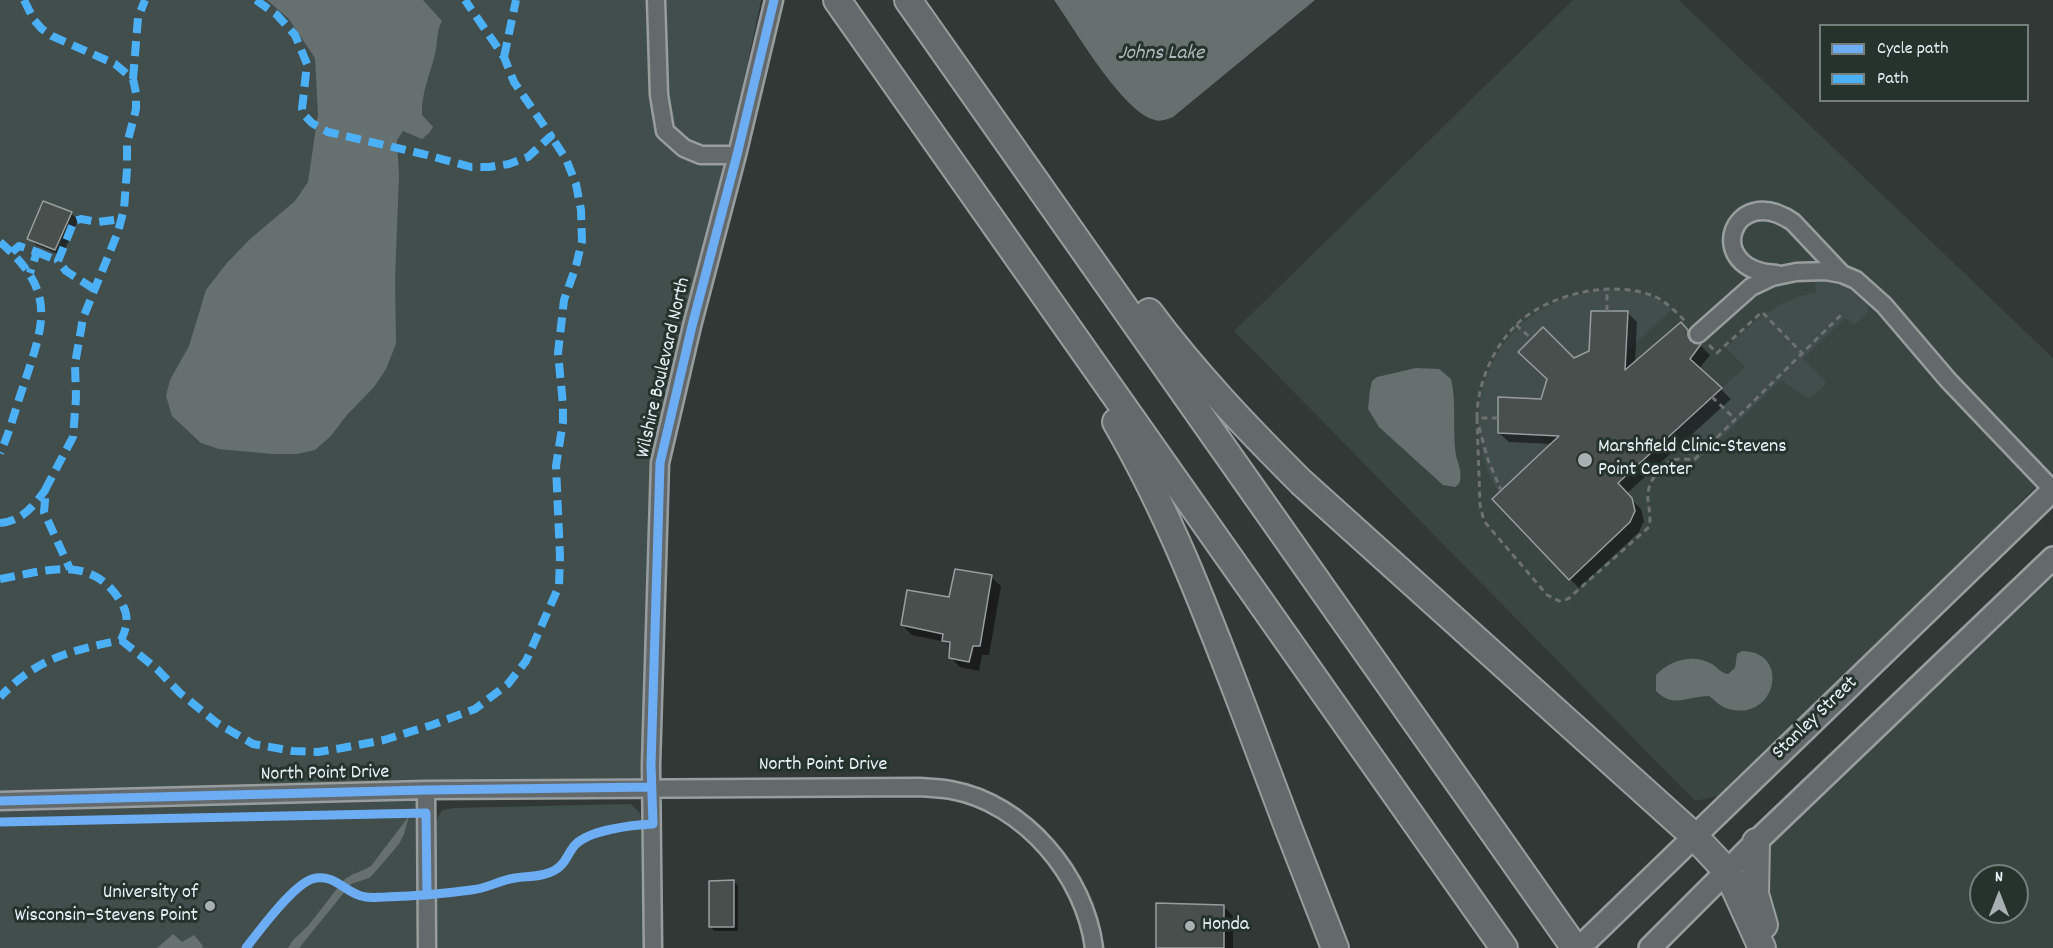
<!DOCTYPE html>
<meta charset="utf-8">
<style>
body{margin:0}
#map{position:relative;width:2053px;height:948px;overflow:hidden;background:#313835;font-family:Dekko,sans-serif}
canvas{display:block}
.legend{position:absolute;left:1819px;top:24px;width:210px;height:78px;box-sizing:border-box;background:#26332d;border:2px solid #747f7e;margin:0;padding:8px 10px;list-style:none;font-size:18px;color:#e8f1f8}
.legend li{display:flex;align-items:center;gap:12px;height:30px}
.legend b{width:30px;border:2px solid #747f7e}
.north{position:absolute;left:1969px;top:864px;width:60px;height:60px;box-sizing:border-box;background:#26332d;border:2px solid #747f7e;border-radius:50%;rotate:0deg;font-size:16px;font-weight:700;line-height:24px;text-align:center;color:#e8f1f8}
.north::after{content:'';display:block;margin:auto;width:21px;height:27px;background:#a8b0b4;clip-path:polygon(50% 0,100% 100%,50% 72%,0 100%)}
</style>
<div id="map">
<canvas width="2053" height="948"></canvas>
<ul class="legend">
<li><b style="height:8px;background:#6dadf4"></b>Cycle path</li>
<li><b style="height:8px;background:#4cb0f7"></b>Path</li>
</ul>
<div class="north">N</div>
</div>
<script>
const context = document.querySelector('canvas').getContext('2d');
context.lineJoin = 'round';
function fill(path, color) { context.fillStyle = color; context.fill(path, 'evenodd'); }
function trace(path, color, width, dash) { context.strokeStyle = color; context.lineWidth = width; context.lineCap = dash ? 'butt' : 'round'; context.setLineDash(dash || []); context.stroke(path); }
function drawText(font, color, halo, rows, align = 'center') {
  context.font = font + ' Dekko,sans-serif'; context.lineWidth = 6; context.setLineDash([]); context.textBaseline = 'middle'; context.strokeStyle = halo; context.fillStyle = color; for (const [text, x, y, turn = 0] of rows) {
    context.save(); context.translate(x, y); context.rotate((+turn || 0) * Math.PI / 180); context.textAlign = isNaN(turn) ? turn : align; if (halo) context.strokeText(text, 0, 0); context.fillText(text, 0, 0); context.restore();
  }
}
fill(new Path2D(`
 M1573,0H1679L2053,358V471L2017,505L2000,534L1718,796L1695,801L1234,331Z
 M2053,558V948H1762L1727,871ZM1981,876H2017V912H1981Z`), '#3a4641');
fill(new Path2D(`
 M0,0H761L692,326L664,444L651,787L426,790L427,948H0Z
 M1815,281C1836,281 1858,287 1869,306L1867,313L1854,325L1845,318L1803,359L1825,381V385L1809,399L1781,380L1696,462L1669,437L1745,367L1726,348C1755,322 1776,299 1816,293Z
 M1607,289C1631,290 1655,292 1672,309L1626,352L1628,311H1591L1589,351L1574,358L1518,352L1547,379L1541,399L1498,397V433L1540,435L1547,448L1499,493C1446,401 1503,297 1607,289Z
 M629,804L632,805L640,813L643,835L645,948H432C432,916 424,834 442,810L454,808Z`), '#424e4b');
fill(new Path2D(`
 M267,0H423L442,21C436,32 438,42 435,54C430,75 421,93 422,115L433,127L429,133L422,139L403,131L397,140L399,176L395,279L396,344L386,369L374,387L346,416L331,436L315,450L297,454H272L219,449L201,443L172,416L166,396L170,380L189,346L206,290L226,264L249,240L295,201L308,182L318,114L315,58L288,18Z
 M1054,0H1315L1173,117C1168,119 1160,122 1155,120C1123,113 1074,28 1054,0Z
 M1416,368L1439,369L1451,379C1457,404 1452,430 1456,456C1458,463 1462,472 1460,480C1459,485 1459,484 1455,487L1443,485L1379,427L1368,409L1370,390L1372,381L1377,377Z
 M1742,651C1791,651 1777,722 1729,709C1720,707 1716,701 1709,696C1687,696 1674,709 1656,691V675C1670,660 1693,653 1712,664C1718,668 1721,673 1728,674L1735,668L1737,654Z
 M409,816L404,834L399,844L376,871L369,878L351,884L299,948H288L293,940L308,926L343,881C351,873 362,872 371,866Z
 M173,934L182,942L194,935L203,946L202,948H157Z`), '#66716f');
fill(new Path2D(`
 M71,213L78,220L62,256L36,245L28,238Z
 M1628,313L1637,322L1635,363L1681,324L1697,341V344L1701,346L1710,355L1699,369L1731,399L1626,494L1641,509L1644,521L1639,532L1579,588L1570,579L1553,444L1509,442L1499,433L1542,401L1573,360L1591,352Z
 M991,577L1001,586L989,655H982L979,671L960,667L950,657L951,647L946,642L912,635L902,625Z
 M734,881L738,886V931H714L710,926Z
 M1223,906L1233,916V948H1158Z`), '#0007');
const building = new Path2D(`
 M43,201L72,212L55,250L27,239Z
 M1591,311H1628L1625,370L1681,322L1688,330V336L1691,341L1701,344L1690,359L1722,388L1618,483L1632,498L1635,511L1630,522L1569,580L1492,499L1559,436L1498,433V397L1541,399L1547,379L1518,352L1543,327L1574,358L1589,351Z
 M955,569L992,575L980,646H973L969,662L949,658L950,642L942,641L943,634L901,625L907,590L949,597Z
 M734,880V927H709V881Z
 M1156,903L1224,905V948H1156Z`);
fill(building, '#494f4d');
trace(building, '#989d9e', 1.5);
const minor = new Path2D(`
 M656,0L659,95L665,131L684,148L701,155H737
 M1777,274C1701,271 1732,180 1793,222L1842,274
 M1698,334L1751,287L1772,277L1796,272L1825,271L1842,274L1856,280L1884,305L1948,380L2053,490
 M426,790L427,948
 M0,801L426,790L919,787C930,788 941,788 951,790C1024,803 1085,876 1094,948
 M653,948L651,765L660,463L692,326L737,155L774,0`);
const major = new Path2D(`
 M1579,948L2053,490
 M1650,948L1756,842L2053,558`);
const highway = new Path2D(`
 M837,0L1504,948
 M908,0L1575,948
 M1149,312C1195,374 1247,428 1301,482L1694,836L1727,871L1762,948
 M1116,422C1168,511 1205,608 1242,705C1272,786 1303,867 1335,948
 M1756,842L1755,894L1764,925`);
trace(minor, '#989d9e', 21);
trace(major, '#989d9e', 26);
trace(highway, '#989d9e', 30);
trace(new Path2D(`
 M1607,311V289
 M1516,325L1532,339
 M1709,345L1717,353L1762,312L1801,352
 M1712,397L1735,419
 M1477,418C1477,384 1493,347 1518,323C1551,293 1614,279 1656,297C1668,303 1678,314 1687,323
 M1498,418H1477L1480,505L1484,521L1547,595L1559,601L1568,599L1649,527C1652,515 1647,505 1648,493C1649,480 1662,464 1674,460C1680,458 1688,459 1694,460L1841,315
 M1479,427L1488,460L1501,490`), '#6d7170', 3, [6, 4.5]);
trace(minor, '#646a6b', 16);
trace(major, '#646a6b', 21);
trace(highway, '#646a6b', 26);
trace(new Path2D(`
 M24,0L34,20L42,29L52,36L115,64L133,79L136,93V109L127,144V169L124,209L118,232L83,318L75,364L76,398L73,437L46,488L44,512L70,569
 M256,0L277,15L295,35L307,64L302,109L304,115L312,123L328,132L423,154L471,167H489L509,164L528,157L551,136L514,82L504,57L465,0
 M504,57L516,0
 M133,79L138,18L145,0
 M0,242C58,292 44,323 23,387C15,410 10,432 0,453
 M12,252L19,246L37,252L30,273
 M37,252L58,261
 M94,289L66,271L58,261L74,221L81,219L98,222L122,219
 M0,523C23,521 34,505 46,489
 M0,579C46,571 91,553 121,602C129,615 128,626 121,640C70,651 37,658 0,697
 M121,640L157,669L180,693L217,723L253,744L293,751L318,752L342,748L384,740L432,725L475,709L508,684L526,661L559,586L560,557L556,466L563,422V405L558,353L564,300L576,266L582,241L581,210L576,184L566,159L551,136`), '#4cb0f7', 8, [15, 8]);
trace(new Path2D(`
 M0,801L426,790L651,787
 M0,822L426,813L427,895
 M246,948C259,931 292,886 312,879C335,872 346,895 366,897C372,898 379,897 385,897C414,896 442,894 471,890C486,889 500,880 515,878C528,876 544,877 555,870C566,864 567,854 575,845C589,830 632,825 653,824L651,765L660,463L692,326L737,155L774,0`), '#6dadf4', 9);
for (const [x, y, r, color] of [
 [1585,460,8,"#a8b0b4"],
 [210,906,6,"#a8b0b4"],
 [1190,926,6,"#a8b0b4"]
]) { const dot = new Path2D(); dot.arc(x, y, r, 0, 2 * Math.PI); context.fillStyle = color; context.fill(dot); trace(dot, '#26332d', 2); }
drawText('20px', '#e8f1f8', '#26332d', [
 ["Wilshire Boulevard North",665,368,-77],
 ["Stanley Street",1816,719,-44],
 ["North Point Drive",823,766],
 ["North Point Drive",325,775,-1]
]);
drawText('20px', '#e8f1f8', '#26332d', [
 ["Marshfield Clinic-Stevens",1598,448],
 ["Point Center",1598,471],
 ["University of",198,894,"right"],
 ["Wisconsin–Stevens Point",198,917,"right"],
 ["Honda",1202,926]
], 'left');
drawText('italic 21px', '#b0babd', '#26332d', [
 ["Johns Lake",1161,55]
]);
</script>
